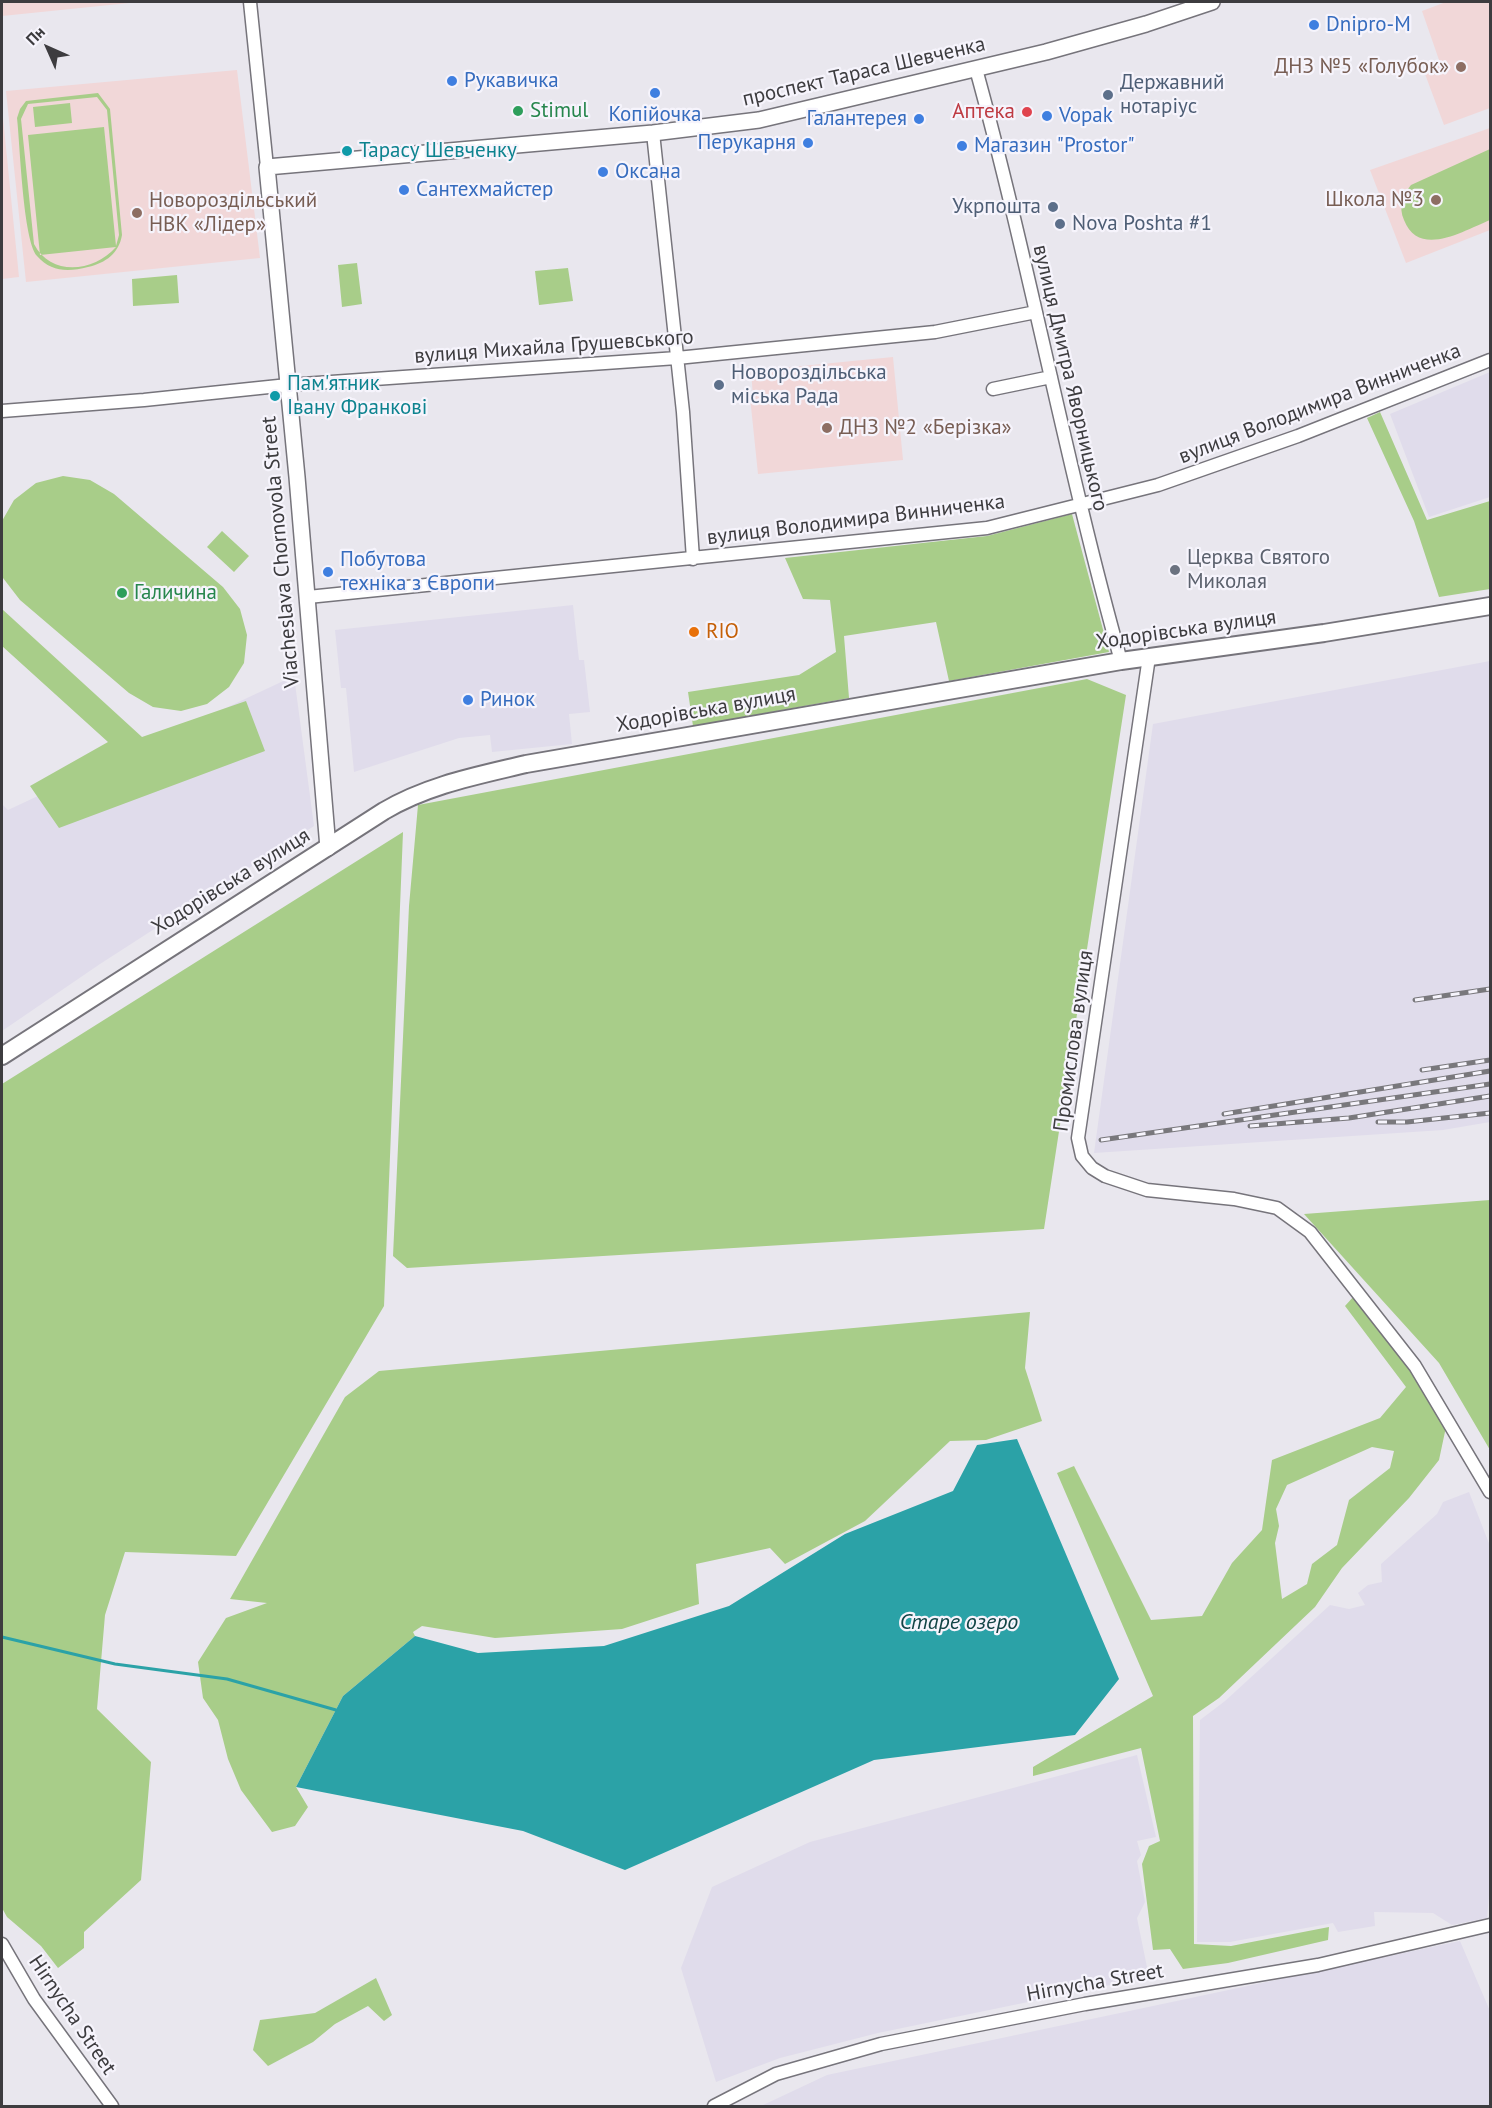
<!DOCTYPE html>
<meta charset="utf-8">
<style>
body{margin:0}
#map{position:relative;width:1492px;height:2108px;overflow:hidden;background:#e9e7ee;font-family:"PT Sans",sans-serif}
canvas{display:block}
.frame{position:absolute;inset:0;border:3px solid #3d3c3f;pointer-events:none}
.north{position:absolute;left:18px;top:18px;width:60px;height:60px;-webkit-text-stroke:4px #f6f4fc;paint-order:stroke;rotate:315deg;font-size:16px;font-weight:700;line-height:24px;text-align:center;color:#3d3c3f}
.north::after{content:'';display:block;margin:auto;width:21px;height:27px;background:#3d3c3f;clip-path:polygon(50% 0,100% 100%,50% 72%,0 100%)}
</style>
<div id="map">
<canvas width="1492" height="2108"></canvas>
<div class="frame"></div>
<div class="north">Пн</div>
</div>
<script>
const context = document.querySelector('canvas').getContext('2d');
context.lineJoin = 'round';
function fill(path, color) { context.fillStyle = color; context.fill(path, 'evenodd'); }
function trace(path, color, width, dash) { context.strokeStyle = color; context.lineWidth = width; context.lineCap = dash ? 'butt' : 'round'; context.setLineDash(dash || []); context.stroke(path); }
function drawText(font, color, halo, rows, align = 'center') {
  context.font = font + ' "PT Sans",sans-serif'; context.lineWidth = 4.5; context.setLineDash([]); context.textBaseline = 'middle'; context.strokeStyle = halo; context.fillStyle = color; for (const [text, x, y, turn = 0] of rows) {
    context.save(); context.translate(x, y); context.rotate((+turn || 0) * Math.PI / 180); context.textAlign = isNaN(turn) ? turn : align; if (halo) context.strokeText(text, 0, 0); context.fillText(text, 0, 0); context.restore();
  }
}
fill(new Path2D(`
 M1490,372V497L1429,517L1390,414Z
 M573,605L579,660H584L590,712L569,714L572,744L492,752L490,735L459,738L354,772L346,688H341L335,630Z
 M1490,661V1122L1443,1130L1094,1153L1153,724Z
 M294,676L314,826L100,964L2,1031V804L8,810Z
 M1469,1492L1490,1546V1884L1487,1918L1452,1925L1433,1913L1374,1912L1375,1926L1338,1932L1333,1923L1230,1942H1197L1200,1720L1225,1701L1330,1605L1349,1609L1365,1605L1358,1593L1368,1585L1382,1582L1381,1564L1437,1514L1443,1502Z
 M1137,1755L1156,1837L1137,1841L1141,1855L1137,1861L1145,1902L1137,1918L1149,1977L878,2033L780,2058L716,2082L681,1968L712,1887L810,1842Z
 M1460,1941L1490,2011V2106H761L827,2075Z`), '#e0dceb');
fill(new Path2D(`
 M2,2H139L2,16Z
 M1446,2H1490V108L1444,125L1425,74L1439,60L1422,11Z
 M237,70L260,258L26,282L6,91Z
 M2,108L19,277L2,279Z
 M1490,128V230L1406,263L1370,170Z
 M893,357L903,460L758,474L750,397L753,396L751,371Z`), '#f1d7d8');
fill(new Path2D(`
 M98,93L110,109L122,235C119,253 106,263 88,267C68,272 51,272 37,256C23,240 20,144 17,118L20,109L26,101ZM97,97L107,110L119,235L116,246L104,127L28,135L40,255L116,247C94,272 51,277 34,244L21,119L28,104Z
 M70,103L72,123L35,127L33,107Z
 M1490,149V220C1465,230 1419,259 1404,220C1398,207 1403,195 1411,185Z
 M357,263L362,304L342,307L338,265Z
 M568,268L573,301L539,305L535,271Z
 M177,275L179,303L133,306L132,279Z
 M1380,412L1427,520L1490,501V589L1439,597L1414,521L1367,418Z
 M63,476L90,480L114,494L223,587L240,609L247,635L244,663L229,687L207,704L181,711L153,707L129,693L20,600L3,578L2,521L14,500L36,483Z
 M1072,514L1109,652L949,681L936,622L844,636L849,698L693,726L688,692L799,675L836,652L830,600L803,599L785,558L987,536Z
 M222,531L249,556L234,572L207,547Z
 M2,609L142,737L246,701L265,751L59,828L30,786L108,742L2,646Z
 M1087,679L1126,695L1044,1229L407,1268L393,1256L409,906L418,805Z
 M403,832L384,1306L236,1556L125,1552L105,1615L97,1709L151,1762L141,1880L84,1932V1948L58,1968L41,1946L7,1917L2,1908V1084Z
 M1490,1200V1450L1439,1363L1304,1214Z
 M1354,1296L1415,1375L1446,1427L1439,1460L1409,1498L1342,1568L1315,1607L1219,1698L1193,1716L1194,1944L1231,1946L1329,1927L1328,1940L1228,1963L1183,1969L1170,1949L1153,1950L1142,1864L1149,1846L1160,1841L1141,1748L1033,1776V1767L1153,1696L1057,1473L1074,1466L1151,1620L1202,1616L1232,1563L1262,1530L1272,1460L1380,1418L1406,1387L1345,1306ZM1372,1447L1394,1451L1390,1468L1349,1500L1337,1545L1312,1564L1307,1584L1282,1599L1275,1543L1279,1526L1276,1509L1287,1485Z
 M1030,1312L1025,1368L1042,1421L986,1440L950,1441L865,1521L785,1564L770,1548L696,1564L699,1604L622,1629L495,1638L422,1626L413,1632L415,1636L343,1696L296,1787L308,1807L295,1826L272,1832L241,1790L228,1759L218,1720L203,1698L198,1662L226,1618L267,1603L230,1599L345,1397L379,1371Z
 M376,1978L392,2015L384,2021L368,2006L335,2024L313,2042L268,2066L253,2050L260,2020L315,2013Z`), '#a8cd89');
fill(new Path2D(`
 M1017,1439L1119,1679L1075,1735L874,1760L625,1870L523,1831L296,1787L343,1696L415,1636L478,1653L604,1646L729,1606L845,1534L953,1491L977,1445Z`), '#2ba2a7');
trace(new Path2D(`
 M2,1637L115,1664L227,1679L336,1710`), '#2ba2a7', 3);
const minor = new Path2D(`
 M250,2L267,167
 M976,69C1030,265 1066,465 1121,661
 M653,133L683,412L693,559
 M993,389L1051,377
 M2,411L144,400L288,385L677,358L935,332L1036,312
 M308,597L987,528L1158,485L1298,436L1490,360
 M1149,657L1078,1138L1082,1156L1092,1168L1105,1176L1147,1190L1234,1199L1277,1208L1310,1232L1415,1366L1490,1492
 M2,1944L34,1999L112,2106
 M714,2106L776,2074L881,2044L1085,2004L1318,1965L1490,1925`);
const tertiary = new Path2D(`
 M328,848L297,477L267,167L653,133L759,120L1046,52L1146,24L1212,2`);
const secondary = new Path2D(`
 M2,1056L384,811C428,785 476,776 526,764L1121,661L1324,633L1490,606`);
trace(minor, '#76747b', 15);
trace(tertiary, '#76747b', 18);
trace(secondary, '#76747b', 20);
trace(minor, '#fff', 12);
trace(tertiary, '#fff', 15);
trace(secondary, '#fff', 16);
const rail = new Path2D(`
 M1415,1000L1490,989
 M1422,1070L1490,1060
 M1224,1114L1490,1071
 M1378,1122H1407L1490,1113
 M1250,1126L1349,1118L1490,1096
 M1101,1140L1490,1084`);
trace(rail, '#79787c', 5);
trace(rail, '#f6f4fc', 3, [9]);
for (const [x, y, r, color] of [
 [1314,25,6,"#3f7fe0"],
 [1461,67,6,"#8d6e63"],
 [452,81,6,"#3f7fe0"],
 [655,93,6,"#3f7fe0"],
 [1108,95,6,"#5c6f8a"],
 [518,111,6,"#2e9e5b"],
 [1027,112,6,"#e0444e"],
 [1047,116,6,"#3f7fe0"],
 [919,119,6,"#3f7fe0"],
 [808,143,6,"#3f7fe0"],
 [962,146,6,"#3f7fe0"],
 [347,151,6,"#0f9aa8"],
 [603,172,6,"#3f7fe0"],
 [404,190,6,"#3f7fe0"],
 [1436,200,6,"#8d6e63"],
 [1053,207,6,"#5c6f8a"],
 [137,213,6,"#8d6e63"],
 [1060,224,6,"#5c6f8a"],
 [719,385,6,"#5c6f8a"],
 [275,396,6,"#0f9aa8"],
 [827,428,6,"#8d6e63"],
 [1175,570,6,"#6b7280"],
 [328,572,6,"#3f7fe0"],
 [122,593,6,"#2e9e5b"],
 [694,632,6,"#e8710a"],
 [468,700,6,"#3f7fe0"]
]) { const dot = new Path2D(); dot.arc(x, y, r, 0, 2 * Math.PI); context.fillStyle = color; context.fill(dot); trace(dot, '#f6f4fc', 2); }
drawText('21px', '#366cbe', '#f6f4fc', [
 ["Dnipro-M",1326,25],
 ["Рукавичка",464,81],
 ["Копійочка",655,115,"center"],
 ["Vopak",1059,116],
 ["Галантерея",907,119,"right"],
 ["Перукарня",796,143,"right"],
 ["Магазин \"Prostor\"",974,146],
 ["Оксана",615,172],
 ["Сантехмайстер",416,190],
 ["Побутова",340,560],
 ["техніка з Європи",340,584],
 ["Ринок",480,700]
], 'left');
drawText('21px', '#785e54', '#f6f4fc', [
 ["ДНЗ №5 «Голубок»",1449,67],
 ["Школа №3",1424,200],
 ["Новороздільський",149,201,"left"],
 ["НВК «Лідер»",149,225,"left"],
 ["ДНЗ №2 «Берізка»",839,428,"left"]
], 'right');
drawText('21px', '#3d3c3f', '#f6f4fc', [
 ["проспект Тараса Шевченка",864,72,-13],
 ["вулиця Михайла Грушевського",554,347,-4],
 ["вулиця Дмитра Яворницького",1070,378,77],
 ["вулиця Володимира Винниченка",1320,404,-21],
 ["вулиця Володимира Винниченка",856,520,-7],
 ["Viacheslava Chornovola Street",281,552,-95],
 ["Ходорівська вулиця",1186,630,-8],
 ["Ходорівська вулиця",706,710,-10],
 ["Ходорівська вулиця",231,882,-32],
 ["Промислова вулиця",1074,1041,-82],
 ["Hirnycha Street",1095,1983,-10],
 ["Hirnycha Street",72,2015,56]
]);
drawText('21px', '#4e5e75', '#f6f4fc', [
 ["Державний",1120,83],
 ["нотаріус",1120,107],
 ["Укрпошта",1041,207,"right"],
 ["Nova Poshta #1",1072,224],
 ["Новороздільська",731,373],
 ["міська Рада",731,397]
], 'left');
drawText('21px', '#27864d', '#f6f4fc', [
 ["Stimul",530,111],
 ["Галичина",134,593]
], 'left');
drawText('21px', '#be3a42', '#f6f4fc', [
 ["Аптека",1015,112]
], 'right');
drawText('21px', '#0d838f', '#f6f4fc', [
 ["Тарасу Шевченку",359,151],
 ["Пам'ятник",287,384],
 ["Івану Франкові",287,408]
], 'left');
drawText('21px', '#5b616d', '#f6f4fc', [
 ["Церква Святого",1187,558],
 ["Миколая",1187,582]
], 'left');
drawText('21px', '#c56008', '#f6f4fc', [
 ["RIO",706,632]
], 'left');
drawText('italic 22px', '#114446', '#f6f4fc', [
 ["Старе озеро",959,1623]
]);
</script>
